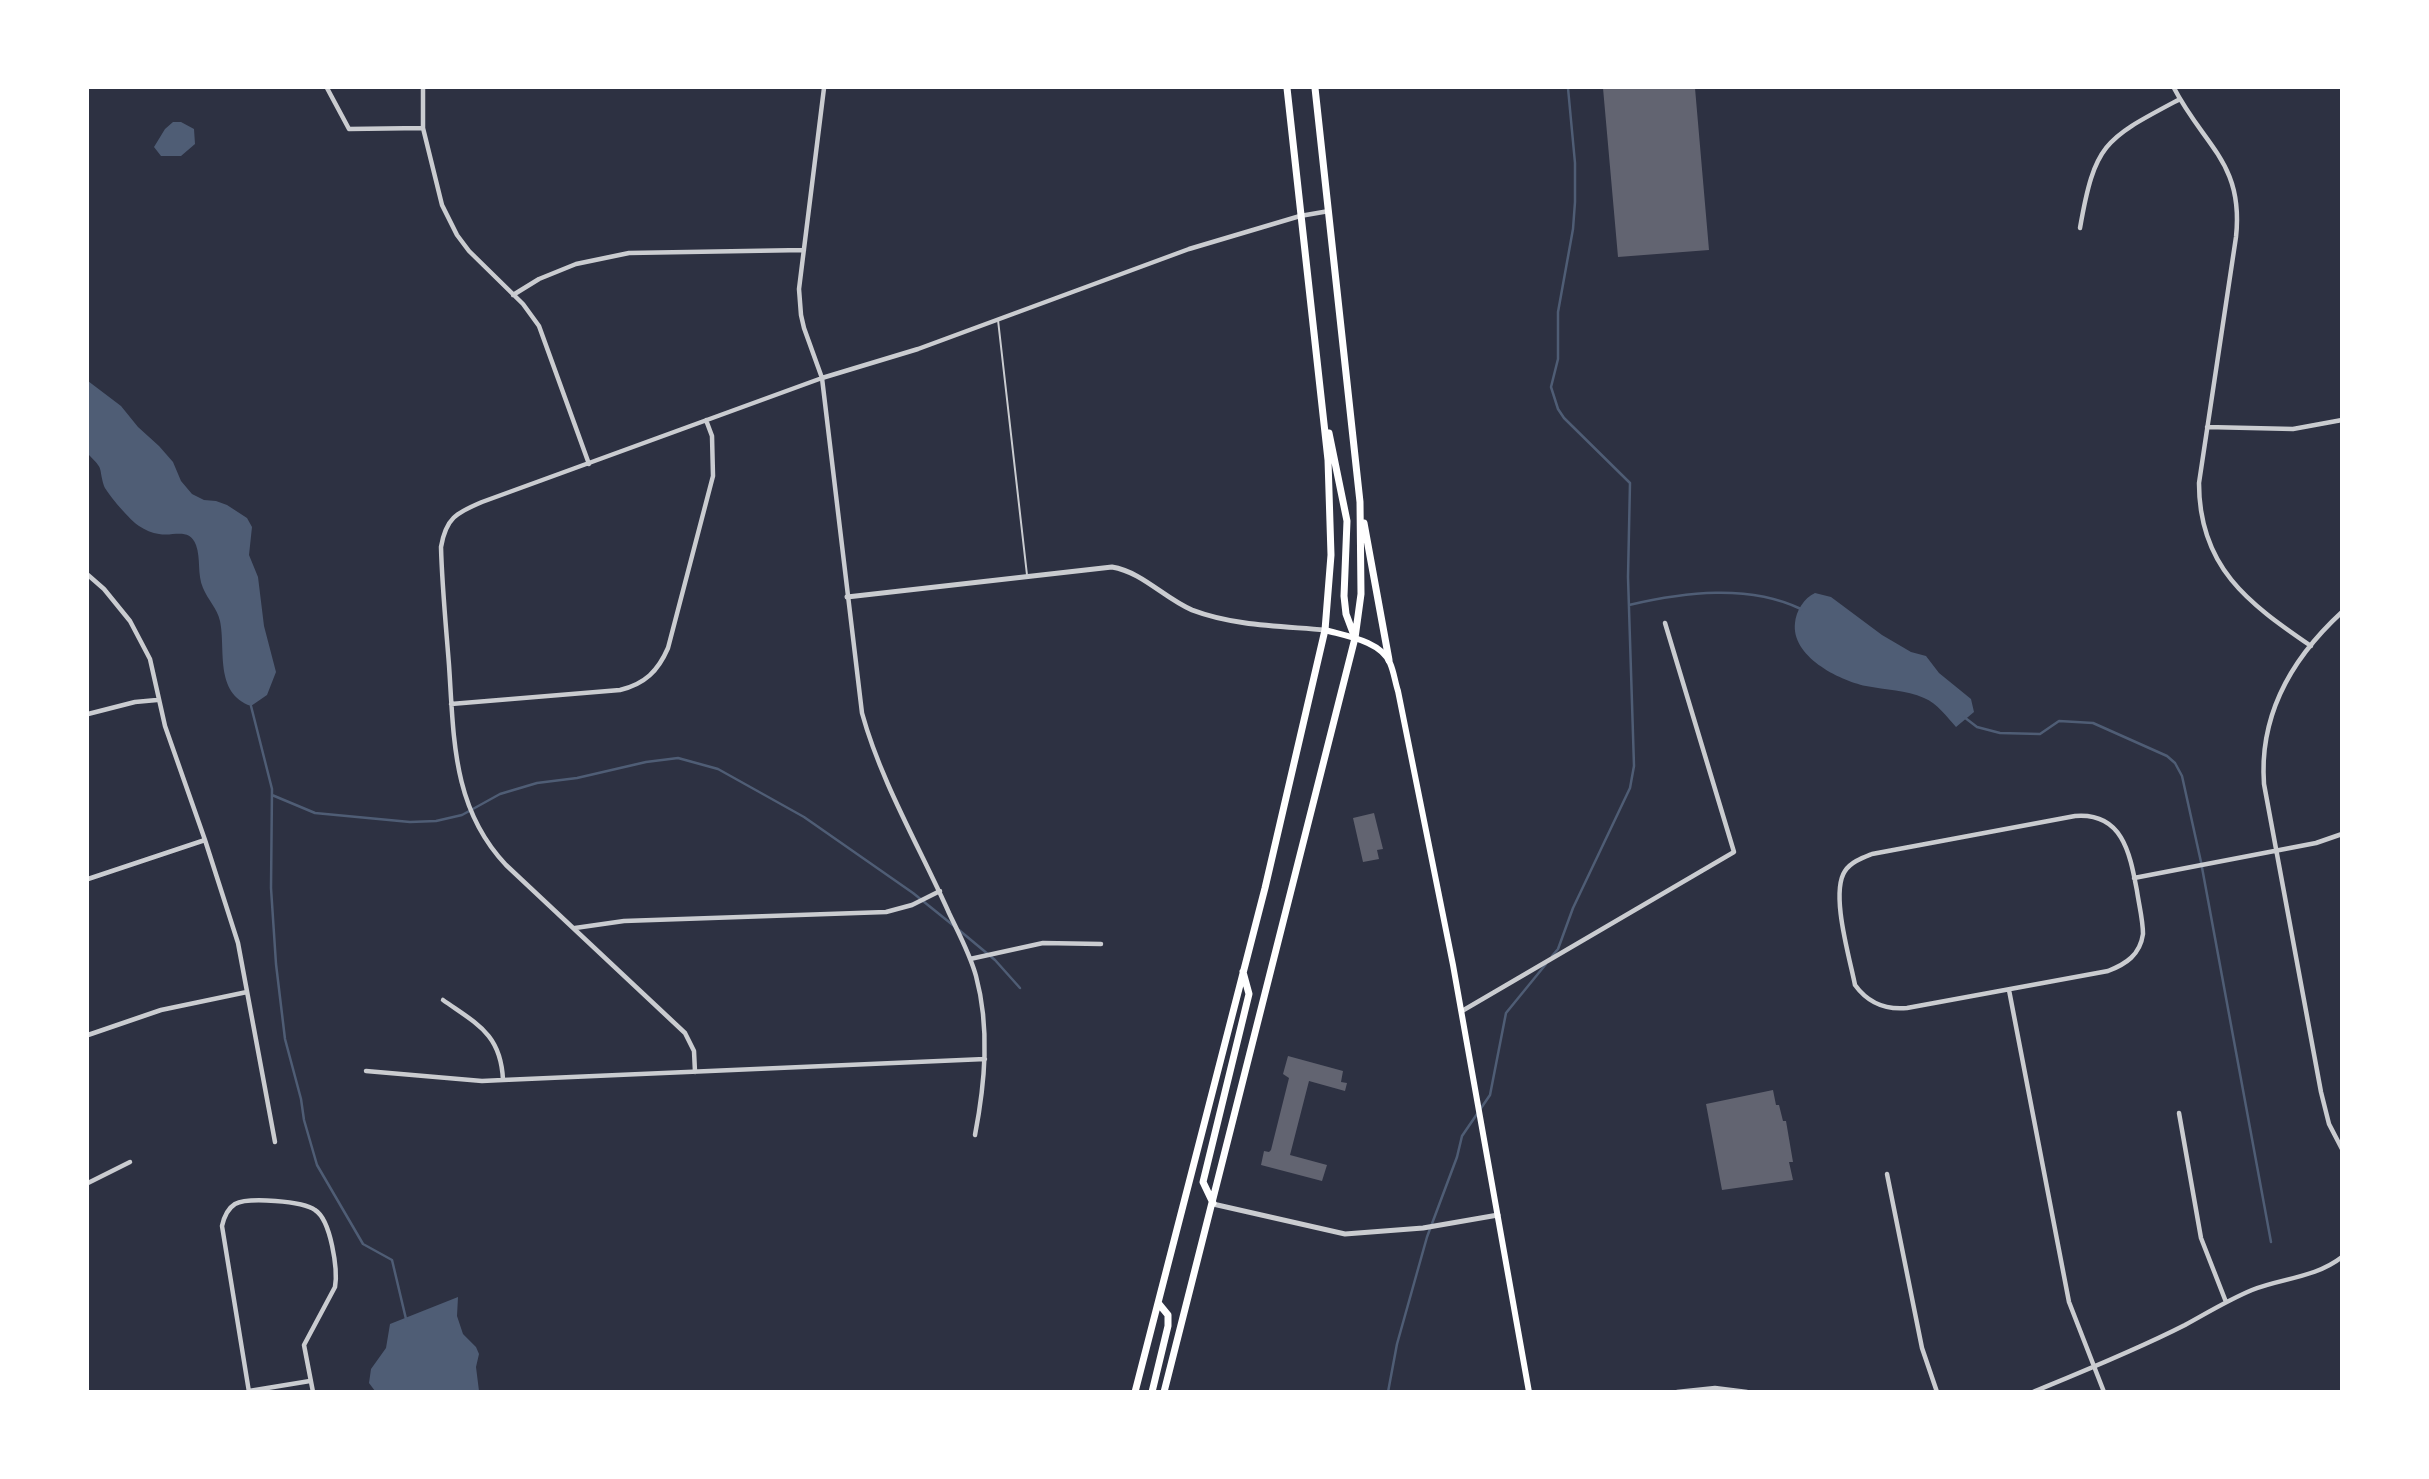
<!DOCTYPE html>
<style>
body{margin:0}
#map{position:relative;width:2429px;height:1479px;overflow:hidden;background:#2d3142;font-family:Helvetica,sans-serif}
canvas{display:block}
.frame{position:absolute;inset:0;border:89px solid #fff;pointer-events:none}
</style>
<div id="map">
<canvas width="2429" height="1479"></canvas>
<div class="frame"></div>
</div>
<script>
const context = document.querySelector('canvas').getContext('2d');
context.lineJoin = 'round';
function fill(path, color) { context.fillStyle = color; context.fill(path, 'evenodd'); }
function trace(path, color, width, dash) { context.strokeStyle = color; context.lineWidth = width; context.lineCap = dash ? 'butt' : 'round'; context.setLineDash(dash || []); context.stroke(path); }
fill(new Path2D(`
 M173,122H181L194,129L195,144L181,156H161L154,147L165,129Z
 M88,381L121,406L138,427L159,446L173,462L181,481L192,494L204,500L216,501L227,505L247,518L252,527L249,555L258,577L264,626L276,672L267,695L251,706C214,693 226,649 220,621C217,608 208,600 203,588C197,574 201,559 196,545C189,527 173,537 159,534C152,533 145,530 139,526C131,521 108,495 104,486C98,466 105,471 88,454Z
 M1815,593L1831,597L1882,635L1911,652L1926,656L1939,673L1971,699L1974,712L1956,727C1947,717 1937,703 1924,698C1906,690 1886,690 1866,686C1838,680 1791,656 1795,623C1796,611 1804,598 1815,593Z
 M458,1297L457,1316L463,1334L476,1347L479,1354L476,1367L479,1391H375L369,1383L371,1369L386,1348L390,1324Z`), '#4f5d75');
trace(new Path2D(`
 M1629,605C1684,592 1749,584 1801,609
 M251,706L272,789L271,888L276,964L285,1039L301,1099L304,1120L317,1165L363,1244L392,1260L406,1319
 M1964,717L1977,727L2000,733L2040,734L2059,721L2093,723L2167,756L2175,763L2182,776L2201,862L2271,1242
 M272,795L315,813L410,822L436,821L462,815L500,794L537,783L577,778L646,762L678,758L718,769L804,817L913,893L954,926
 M959,930L995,960L1020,988
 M1552,956L1558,949L1573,908L1630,788L1634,766L1628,577L1630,483L1564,418L1558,409L1551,387L1558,359V312L1573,229L1575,202V163L1568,88
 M1388,1392L1397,1344L1427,1237L1457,1157L1462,1136L1490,1095L1506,1013L1546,964`), '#4f5d75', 2.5);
fill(new Path2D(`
 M1603,88H1695L1709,250L1618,257Z
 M1374,813L1383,849L1377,850L1379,859L1363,862L1353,818Z
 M1288,1056L1343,1071L1341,1082L1347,1083L1345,1091L1309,1081L1290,1155L1327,1165L1322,1181L1261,1165L1264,1151L1269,1152L1271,1150L1289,1078L1283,1074Z
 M1773,1090L1776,1105H1779L1783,1121H1786L1793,1162H1789L1793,1180L1722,1190L1706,1104Z`), '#626471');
trace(new Path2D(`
 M998,320L1027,575`), '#caccd0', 2);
trace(new Path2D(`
 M327,88L349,129L423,128
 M423,88V128L442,205L457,235L469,251L523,304L539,326L589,464
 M824,88L799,289L801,315L804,328L822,378L862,713C881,782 920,848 949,913C959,934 970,954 976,976C990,1028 985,1083 975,1135
 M2174,88C2204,146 2244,163 2236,237L2199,483C2199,567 2248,603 2311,646
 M2080,228C2095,142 2105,139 2180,99
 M513,295L539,279L576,264L629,253L804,250
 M2207,427L2293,429L2342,420
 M88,575L104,589L130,621L150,659L165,726L205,840L238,943L275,1142
 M2342,612C2292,658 2259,715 2264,784L2321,1092L2329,1124L2342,1149
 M451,704L620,690C645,684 658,671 668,648L713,476L712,436L706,420
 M88,714L135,702L157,700
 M2075,816C2123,812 2130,854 2137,891C2139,905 2143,920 2143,934C2140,955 2126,964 2108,971L1907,1008C1886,1010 1868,1003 1855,985C1850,959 1830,893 1845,871C1851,862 1862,858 1872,854Z
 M2134,878L2316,843L2342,834
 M88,879L205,840
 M575,928L624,921L886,912L912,905L940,891
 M970,959L1043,943L1101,944
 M2009,990L2069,1302L2104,1392
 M443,1000C477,1024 501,1034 503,1080
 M1462,1011L1734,852L1665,623
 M88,1035L161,1010L247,992
 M366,1071L482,1081L503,1080L985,1059
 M695,1072L694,1051L685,1033L506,865C452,808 454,738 449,665C446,626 442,586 441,547C446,518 456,513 482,502L822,378L918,349L1189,249L1300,216L1329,211
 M2179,1113L2201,1238L2226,1302
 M1887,1174L1922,1348L1937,1392
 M88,1183L130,1162
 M249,1391L310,1381
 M249,1392L222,1226C224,1217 227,1209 235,1204C248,1197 303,1201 315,1210C331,1220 338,1270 335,1287L304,1345L313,1392
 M1677,1392L1715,1388L1747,1392
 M2033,1392C2084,1371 2136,1350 2185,1325C2207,1313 2228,1300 2252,1290C2282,1278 2315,1278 2342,1257`), '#caccd0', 4.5);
trace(new Path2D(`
 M847,597L1112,567C1142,572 1164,598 1192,610C1234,626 1281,626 1325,630
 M1213,1204L1345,1234L1423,1228L1498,1215`), '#caccd0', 5);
trace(new Path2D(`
 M1325,630C1346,636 1381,641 1390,663C1394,672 1395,682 1398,691L1453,965L1529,1392`), '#fff', 6);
trace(new Path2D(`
 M1329,433L1347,521L1344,596L1346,614L1355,638
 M1364,523L1389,660
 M1213,1203L1203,1182L1249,994L1243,972
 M1135,1392L1265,888L1325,630L1331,555L1328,460L1287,88
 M1152,1392L1168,1326V1315L1159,1304
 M1164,1392L1355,638L1361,594L1360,502L1315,88`), '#fff', 7);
</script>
